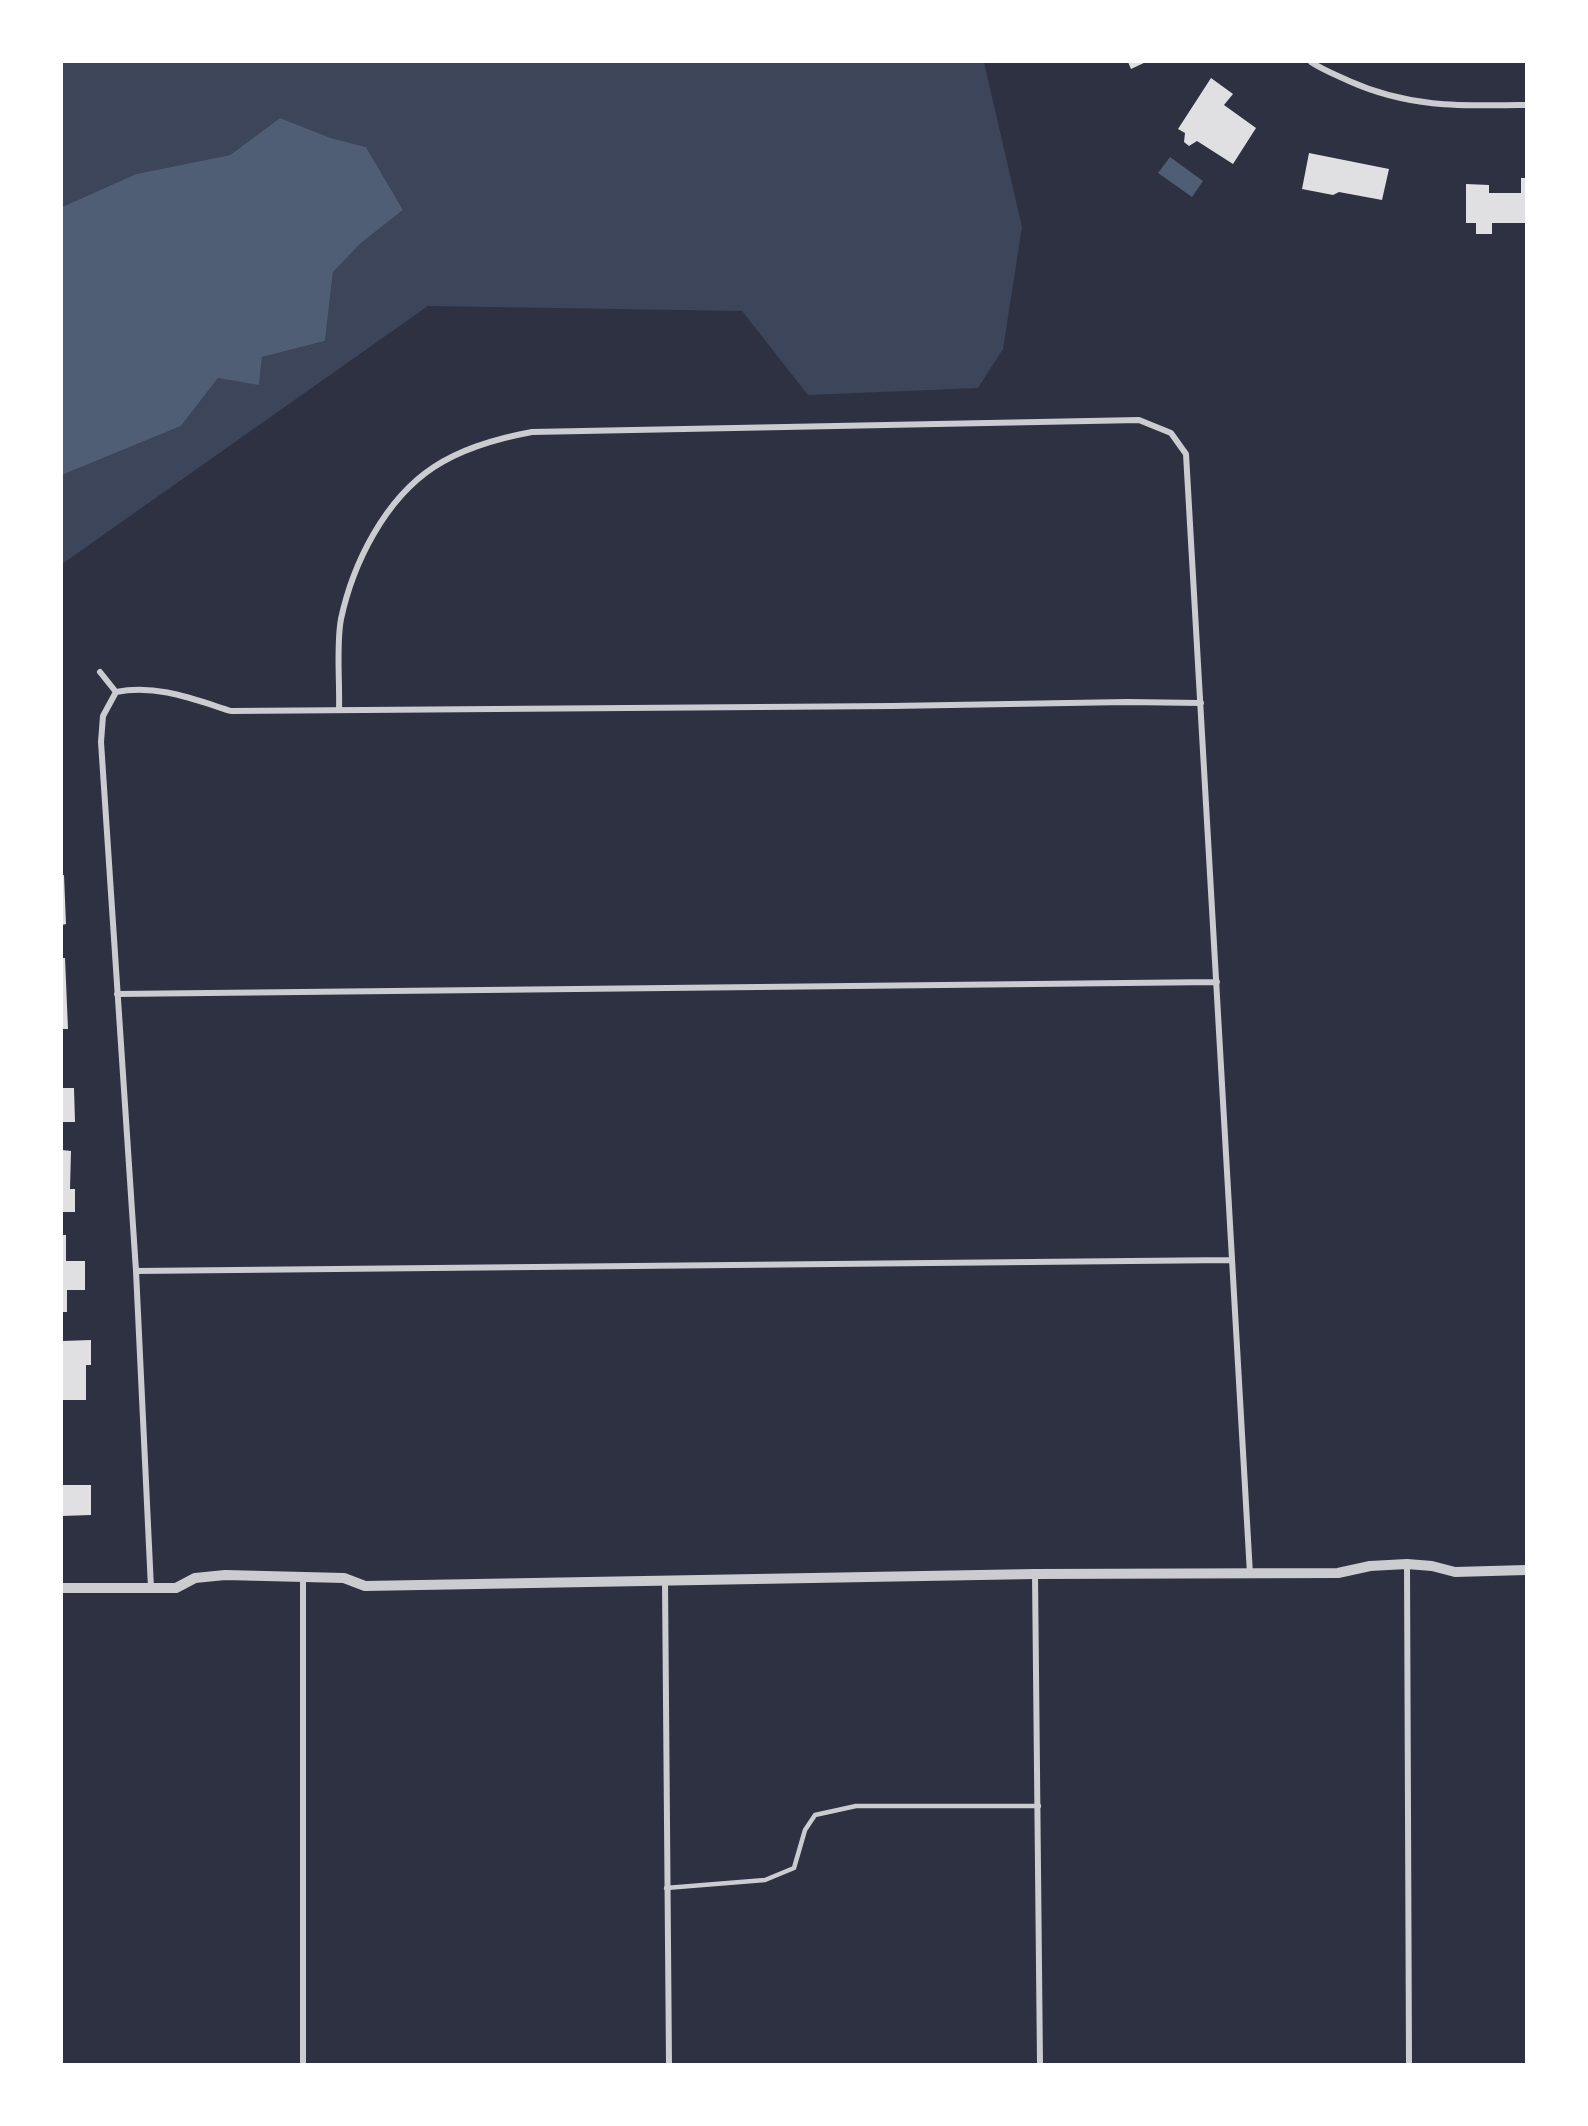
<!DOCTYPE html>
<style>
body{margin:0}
#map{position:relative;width:1588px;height:2126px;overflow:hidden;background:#2d3142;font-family:Ubuntu,sans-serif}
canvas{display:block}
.frame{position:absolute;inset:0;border:63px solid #fff;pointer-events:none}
</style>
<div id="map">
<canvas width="1588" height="2126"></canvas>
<div class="frame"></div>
</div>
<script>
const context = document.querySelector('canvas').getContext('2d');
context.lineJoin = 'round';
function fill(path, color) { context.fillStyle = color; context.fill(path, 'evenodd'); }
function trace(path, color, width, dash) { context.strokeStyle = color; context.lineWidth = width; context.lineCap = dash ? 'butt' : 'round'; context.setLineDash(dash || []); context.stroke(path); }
fill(new Path2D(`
 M62,62H984L1022,227L1003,349L978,388L808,395L742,311L428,306L62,564V475L181,426L218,378L259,384L262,357L325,341L333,272L361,243L403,210L366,147L331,138L280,118L230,155L136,174L62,207Z`), '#3c4559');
fill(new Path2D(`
 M280,118L331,138L366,147L403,210L361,243L333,272L325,341L262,357L259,385L218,378L181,426L62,475V207L136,174L230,155Z
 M1170,157L1203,181L1192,197L1158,173Z`), '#4f5d75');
fill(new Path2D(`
 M1128,62H1146L1131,69Z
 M1211,78L1233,94L1224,105L1256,128L1233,164L1197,141L1189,146L1184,142L1185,133L1178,129Z
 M1309,153L1389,169L1382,200L1339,192L1333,195L1302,189Z
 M1521,178H1526V223H1492V234H1476V223H1466V184L1489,185V193H1521Z
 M62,875H64L66,924L62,925Z
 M62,958H65L68,1029H62Z
 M62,1088H74L75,1122H62Z
 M62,1150L71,1151L70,1189H75V1212H62Z
 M62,1235H66V1261H85V1290H67V1312H62Z
 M91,1340V1365H86V1400H62V1341Z
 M62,1485H91V1515L62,1516Z`), '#e0e0e3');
trace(new Path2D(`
 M666,1888L765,1880L794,1868L805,1830L815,1815L856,1806H1039`), '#caccd0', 4.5);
trace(new Path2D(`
 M1311,62C1323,70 1336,75 1349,81C1409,108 1462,106 1526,105
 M100,672L116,692
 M116,692C156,684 193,699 231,711L892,706L1127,702L1201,703
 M116,692L103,716L101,742L136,1271L151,1588
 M339,710C340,682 336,646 341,619C353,563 385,499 434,467C463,448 499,438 532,432L1139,420L1171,433L1186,454L1250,1574
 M117,994L1217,982
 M136,1271L1230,1260
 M1407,1564L1409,2064
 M1035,1574L1040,2064
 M665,1581L669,2064
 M303,2064V1577`), '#caccd0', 6);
trace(new Path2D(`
 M62,1588H176L195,1578L225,1575L344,1578L365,1586L1035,1574L1338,1573L1370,1566L1407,1564L1432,1566L1455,1572L1526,1570`), '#caccd0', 10);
</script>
